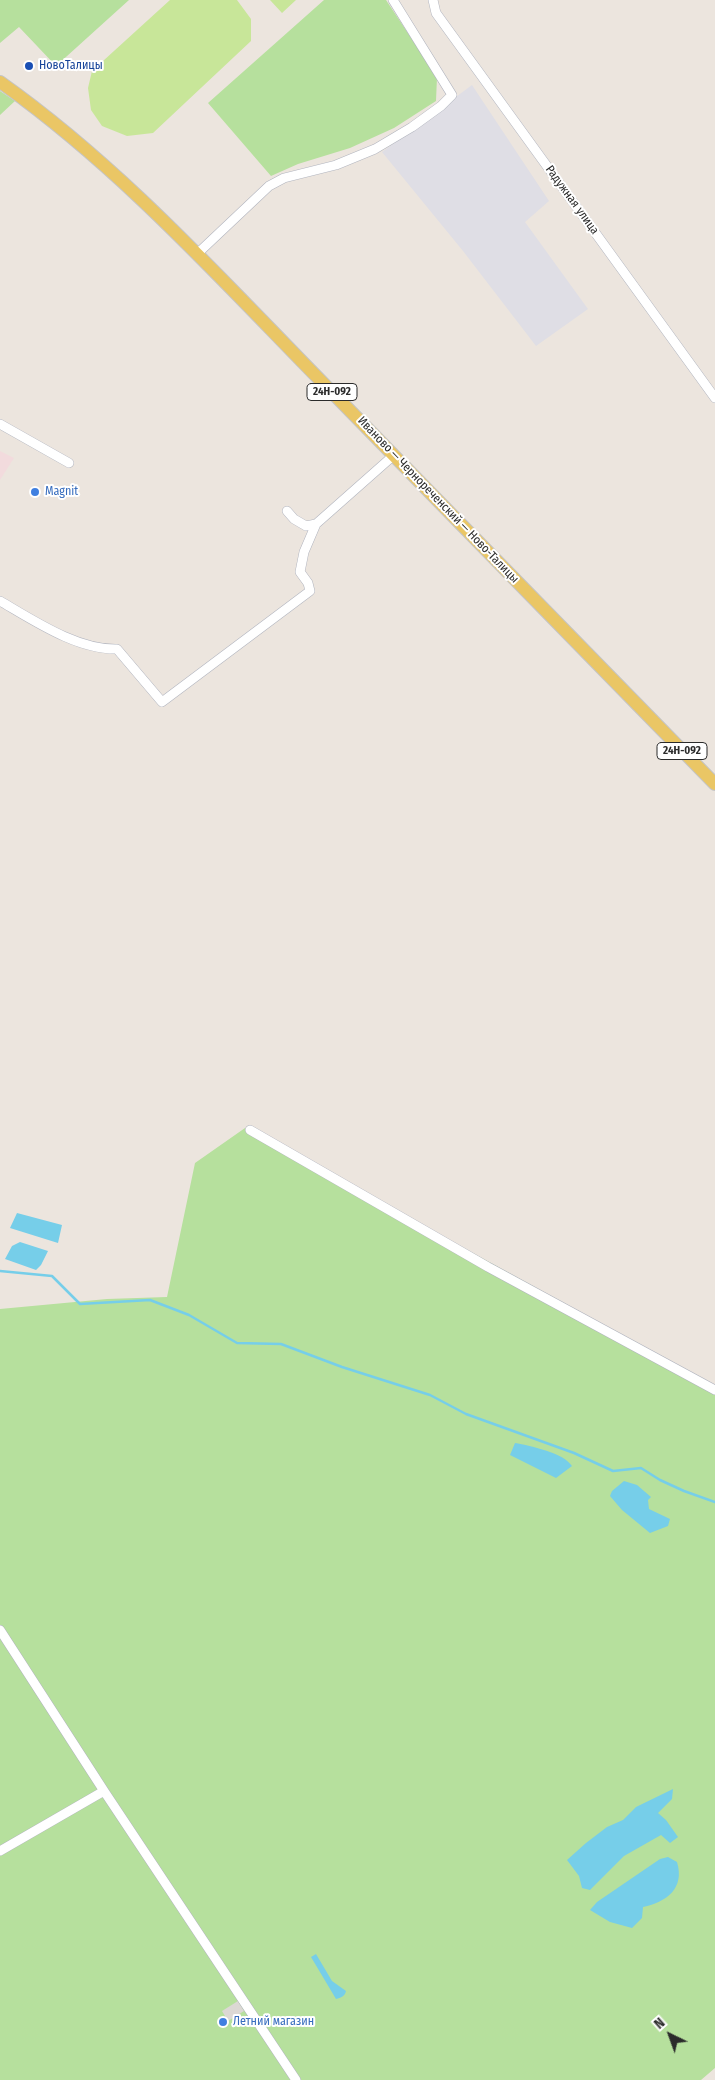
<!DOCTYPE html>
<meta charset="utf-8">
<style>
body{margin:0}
#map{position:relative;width:715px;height:2080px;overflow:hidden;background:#ece5de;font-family:"Fira Sans Condensed",sans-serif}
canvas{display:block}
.north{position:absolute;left:645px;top:2010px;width:50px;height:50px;-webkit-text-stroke:4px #fff;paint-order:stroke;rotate:318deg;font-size:14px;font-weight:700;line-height:20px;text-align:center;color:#2b2b2b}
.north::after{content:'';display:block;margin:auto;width:18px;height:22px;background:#2b2b2b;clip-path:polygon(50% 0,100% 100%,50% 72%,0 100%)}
</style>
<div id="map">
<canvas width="715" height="2080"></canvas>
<div class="north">N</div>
</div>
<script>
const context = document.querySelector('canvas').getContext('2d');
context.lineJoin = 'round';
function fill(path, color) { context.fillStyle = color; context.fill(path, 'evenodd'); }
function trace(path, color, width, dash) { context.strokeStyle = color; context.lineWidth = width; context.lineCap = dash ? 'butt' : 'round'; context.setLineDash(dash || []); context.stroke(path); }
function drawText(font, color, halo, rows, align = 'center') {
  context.font = font + ' "Fira Sans Condensed",sans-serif'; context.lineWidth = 4; context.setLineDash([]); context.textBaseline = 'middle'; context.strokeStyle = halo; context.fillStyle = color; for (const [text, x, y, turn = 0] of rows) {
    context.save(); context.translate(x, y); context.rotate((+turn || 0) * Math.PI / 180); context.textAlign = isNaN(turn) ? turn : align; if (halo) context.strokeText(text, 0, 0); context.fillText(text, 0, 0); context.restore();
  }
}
fill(new Path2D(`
 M472,85L549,201L525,222L588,309L536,346L463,251L382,152Z`), '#dfdee5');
fill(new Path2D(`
 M0,451L14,458L0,480Z`), '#f2dbdd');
fill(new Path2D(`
 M0,0H129L56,66L19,27L0,43Z
 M324,0H386L437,77L436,101L394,128L350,148L298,164L271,176L208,103Z
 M0,91L15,101L0,115Z
 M245,1128L715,1386V2068L701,2080H0V1309L107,1299L167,1297L195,1163Z`), '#b6e09d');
fill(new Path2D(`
 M170,0H237L251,19V41L153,133L127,136L102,126L91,110L88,88L92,71Z
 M270,0H296L282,13Z`), '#c8e699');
fill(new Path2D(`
 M238,2001L244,2011L228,2021L222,2011Z`), '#dcd8d4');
fill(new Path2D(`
 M17,1213L62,1225L58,1243L10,1228Z
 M20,1242L48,1251L41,1265L36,1270L5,1259L12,1246Z
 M515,1443C531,1446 564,1453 572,1466L556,1478L510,1455Z
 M624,1481L637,1485L651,1497L648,1500L649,1509L670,1519L668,1526L650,1533L622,1510L610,1496L612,1491Z
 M673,1789L672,1799L658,1813L666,1820L678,1837L670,1843L661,1835L624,1856L590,1890L582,1888L579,1876L567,1860L586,1843L607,1827L623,1820L636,1807Z
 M668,1857L677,1862C685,1888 667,1902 643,1907L642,1918L632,1928L610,1922L590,1910L597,1902L660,1859Z
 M316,1954L332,1981L346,1991C345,1996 341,1998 336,1999L311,1957Z`), '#76cee9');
trace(new Path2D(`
 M0,1271L52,1276L80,1304L150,1300L189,1315L237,1343L281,1344L342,1367L430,1395L466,1414L574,1453L613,1471L641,1468L660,1480L684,1491L715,1502`), '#76cee9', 2.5);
const street = new Path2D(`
 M433,0L436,13L715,398
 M197,254L269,186L284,178L336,165L375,149L412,127L441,106L452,95L393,0
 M0,424L69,463
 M287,511L294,519L306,526L316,524L394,455
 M0,601C33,620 77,650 117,649L162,702L310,591L308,583L300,572L304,552L316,524
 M250,1130L488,1267L715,1390
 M0,1630L104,1791
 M0,1851L104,1791L296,2080`);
const primary = new Path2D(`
 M0,82C120,167 218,276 320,380C452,515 583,650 715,784`);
trace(street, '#b1b4be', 10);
trace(primary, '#c4c4c4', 14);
trace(street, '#fff', 9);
trace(primary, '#eac665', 12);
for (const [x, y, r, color] of [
 [29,66,5,"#1a4fb4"],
 [35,492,5,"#3f7fe0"],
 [223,2022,5,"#3f7fe0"]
]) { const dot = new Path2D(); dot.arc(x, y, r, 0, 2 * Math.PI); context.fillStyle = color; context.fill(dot); trace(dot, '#fff', 2); }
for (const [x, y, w] of [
 [332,392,50],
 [682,751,50]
]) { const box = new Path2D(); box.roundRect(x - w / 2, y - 8.5, w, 17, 4); context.fillStyle = '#fff'; context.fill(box); trace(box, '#2b2b2b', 1); }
drawText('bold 11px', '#2b2b2b', null, [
 ["24Н-092",332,392],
 ["24Н-092",682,751]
]);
drawText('12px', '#164399', '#fff', [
 ["НовоТалицы",39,66]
], 'left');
drawText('12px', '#2b2b2b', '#fff', [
 ["Радужная улица",572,200,54],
 ["Иваново — Чернореченский — Ново-Талицы",438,500,46]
]);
drawText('12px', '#366cbe', '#fff', [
 ["Magnit",45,492],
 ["Летний магазин",233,2022]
], 'left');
</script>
